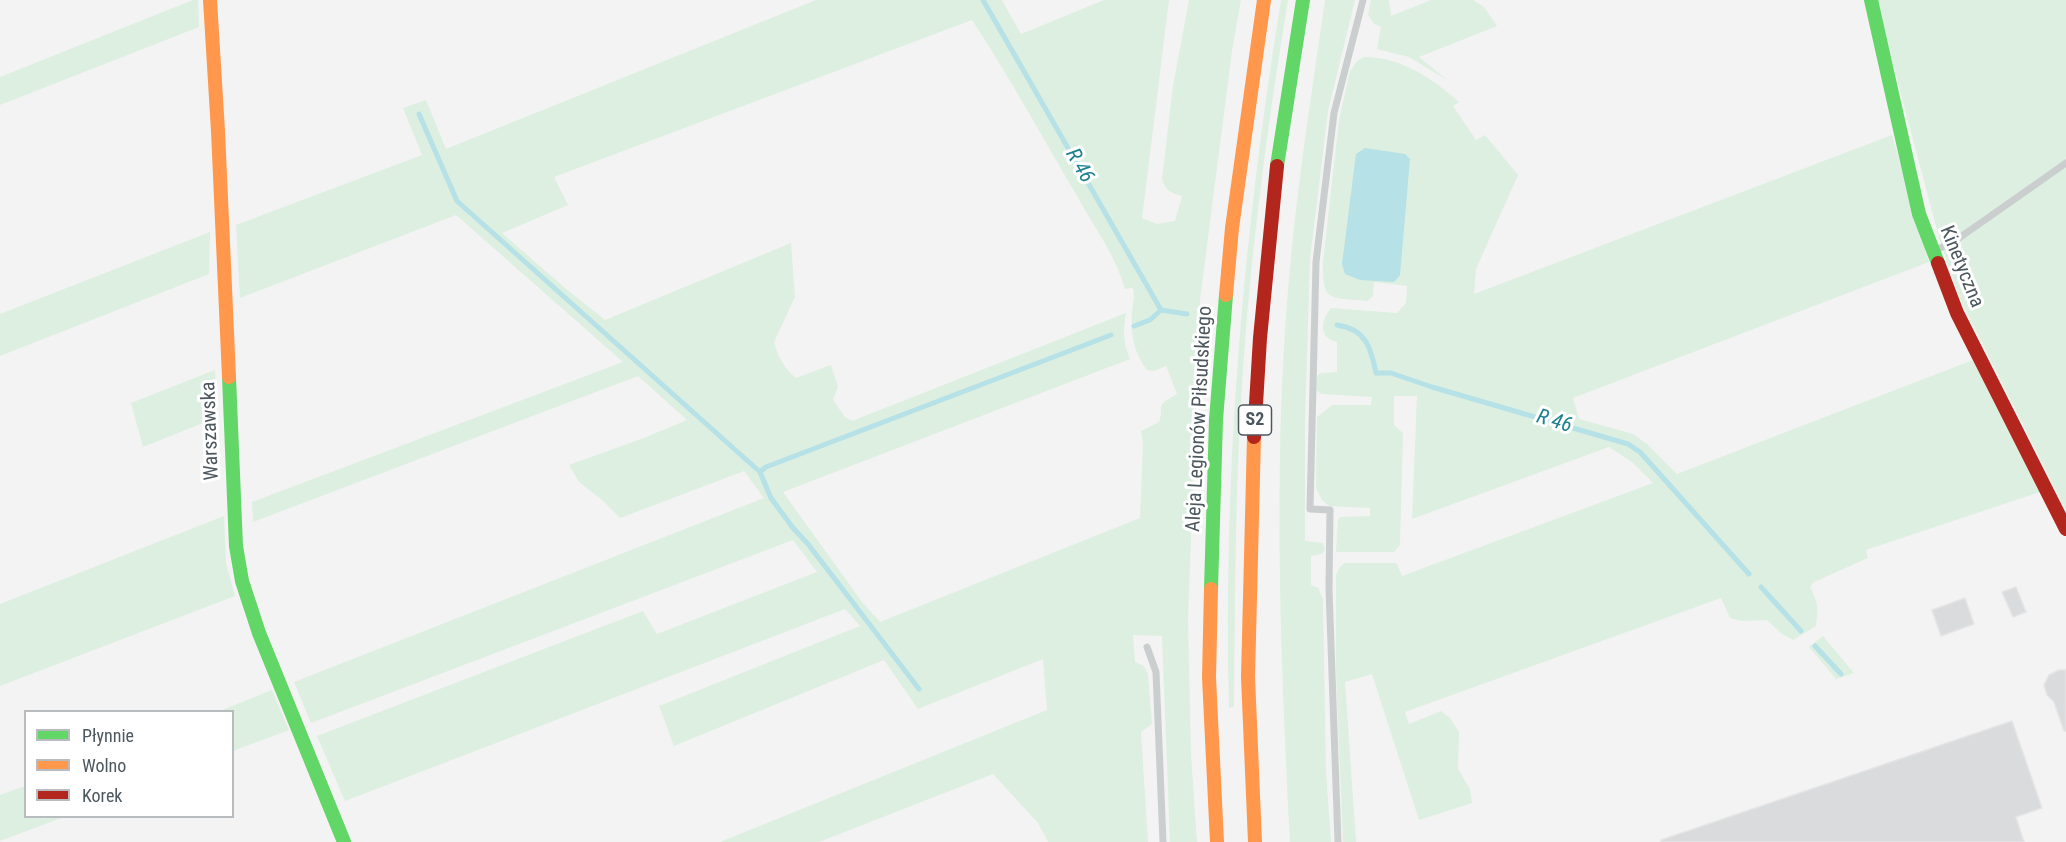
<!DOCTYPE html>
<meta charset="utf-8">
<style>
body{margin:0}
#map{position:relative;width:2066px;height:842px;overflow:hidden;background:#f4f3f3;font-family:"Roboto Condensed",sans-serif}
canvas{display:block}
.legend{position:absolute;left:24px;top:710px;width:210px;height:108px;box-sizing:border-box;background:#fff;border:2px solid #b8bcbf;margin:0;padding:8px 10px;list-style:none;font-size:18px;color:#4d575e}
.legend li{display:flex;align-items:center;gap:12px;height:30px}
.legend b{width:30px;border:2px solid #b8bcbf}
</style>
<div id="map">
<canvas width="2066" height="842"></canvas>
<ul class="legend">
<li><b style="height:8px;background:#63d668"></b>Płynnie</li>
<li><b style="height:8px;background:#ff974d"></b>Wolno</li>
<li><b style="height:8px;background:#b3261e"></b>Korek</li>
</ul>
</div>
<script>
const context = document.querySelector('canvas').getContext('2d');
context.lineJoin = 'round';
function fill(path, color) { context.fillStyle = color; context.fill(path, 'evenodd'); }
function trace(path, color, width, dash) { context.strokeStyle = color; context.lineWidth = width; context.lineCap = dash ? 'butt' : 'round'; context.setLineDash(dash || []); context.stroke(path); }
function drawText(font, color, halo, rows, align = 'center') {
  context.font = font + ' "Roboto Condensed",sans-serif'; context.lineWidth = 6; context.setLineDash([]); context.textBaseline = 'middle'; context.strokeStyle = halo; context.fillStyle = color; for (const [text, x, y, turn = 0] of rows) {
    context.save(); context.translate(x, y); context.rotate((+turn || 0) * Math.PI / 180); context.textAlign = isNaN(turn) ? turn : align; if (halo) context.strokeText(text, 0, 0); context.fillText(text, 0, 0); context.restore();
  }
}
fill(new Path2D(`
 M193,0H198L199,27L0,105V77Z
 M816,0H1002L1021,34L1104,0H1169L1142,218L1157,224L1175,221L1182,196C1172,193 1165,191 1162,179L1173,86L1189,0H1241L1232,51L1200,300L1188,619L1191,755L1197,842H1170L1162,636L1133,635L1135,662L1144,666L1148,675L1152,724L1141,732L1148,842H1048L1038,823L993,774L819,842H720L1047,710L1043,659L918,709L884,660L674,746L659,706L860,626L845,609L345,801L317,736L643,611L657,634L817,572L793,540L311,723L294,682L764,498L744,471L620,518L601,499L579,482L569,465L644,438L687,420L638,376L253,522L252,502L623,362L456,215L240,298L236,225L422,155L403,108L426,100L446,149ZM972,20C1011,79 1045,142 1081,203C1097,231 1116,257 1125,289L1133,288C1135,297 1133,304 1132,312C1130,333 1134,353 1147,370L1154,371L1166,366L1177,394L1165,401L1161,406V414L1159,422L1141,431L1143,443L1140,518L880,622L862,602L783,492L1130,359C1123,343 1123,329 1126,313L852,421L845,417L833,400L838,387L831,365L796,378C784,368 778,357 774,342L795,297L791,243L605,320L565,288L502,233L568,205L554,177Z
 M1281,0H1288C1265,139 1247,279 1240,420C1235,515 1235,611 1234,706L1229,708C1223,470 1243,234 1281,0Z
 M1325,0H1355L1328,111L1310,259L1305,424V541L1323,543L1325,550L1322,554L1311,556V585L1318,588L1323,599L1326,773L1331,842H1290C1280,647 1272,451 1291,257C1299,171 1313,85 1325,0Z
 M1371,0H1389L1391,16L1431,0H1473L1484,7L1497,26L1419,57L1447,80L1409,57L1377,49L1381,27L1374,24L1368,15Z
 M1876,0H2066V510L1960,299L1940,241Z
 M1364,57C1401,57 1432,78 1459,102L1453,106L1476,140L1485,135L1518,175L1476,269L1474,294L1892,135L1929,262L1573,398L1579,419L1633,434L1647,444L1677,474L1973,360L2043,491L1866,550L1868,558L1814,582L1810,587C1819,604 1818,608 1816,626L1793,640L1782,634L1767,620L1742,621L1730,618L1721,598L1405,712L1409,724L1441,711L1450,718L1459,732L1458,769L1470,789L1472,803L1419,820L1372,674L1345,682L1356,842H1343L1336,671V575L1340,567L1345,563H1394L1397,564L1402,576L1653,483L1632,462L1609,447L1412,519L1417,396H1394V425L1403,433L1400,545L1394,552H1336L1338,520L1341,517L1370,516V508L1329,506L1322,500L1316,488L1317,417L1332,405H1371L1372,397L1321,394L1316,390L1317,376L1321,373L1337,372V342C1318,338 1321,320 1331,308L1397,313L1406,303L1407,286L1374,282L1373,296L1367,301C1331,297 1322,304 1323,262L1339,120L1350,71L1358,60Z
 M210,232L209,274L0,356V314Z
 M215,370L218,417L143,447L131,403Z
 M224,516L226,563L235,596L0,686V604Z
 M1823,636L1854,673L1836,679L1809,647Z
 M272,690L289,730L233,751L232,712H217Z
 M25,786L26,816L64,817L0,841V795Z`), '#dcefe1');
fill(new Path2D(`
 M1365,148L1405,154L1410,159L1400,275L1394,282L1360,280L1345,274L1342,264L1356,154Z`), '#b6e1e7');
trace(new Path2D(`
 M983,0L1161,310
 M419,114L457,201L760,472L766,467L1111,335
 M1161,310L1187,314
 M1337,325C1366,329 1371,348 1376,373H1391L1432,387L1628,444L1640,452L1749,574
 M1134,326L1150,320L1161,310
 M760,472L771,498L793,528L808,544L919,689
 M1761,587L1801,631
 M1815,646L1841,674`), '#b6e1e7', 5);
const building = new Path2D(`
 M2016,587L2026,612L2013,617L2002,592Z
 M1965,598L1974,624L1941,636L1932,610Z
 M2059,670H2066V731H2064L2054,702L2047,695L2044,685L2049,675Z
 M2012,721L2042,808L2016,817L2024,842H1661V840Z`);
fill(building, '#dadbdc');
trace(building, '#e5e5e6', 1.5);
trace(new Path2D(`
 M1933,251L1952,243L2066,163
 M1147,647L1156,672L1163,842
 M1338,842L1329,589L1330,510L1310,509L1316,262L1334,113L1363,0`), '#cbcecf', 7);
trace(new Path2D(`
 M1871,0L1919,214L1938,263
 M1277,166L1303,0
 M229,377L236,546L242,581L259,633L344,842
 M1211,589L1216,420L1226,295`), '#63d668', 14);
trace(new Path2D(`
 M210,0L218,131L229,377
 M1226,295L1232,228L1264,0
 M1254,437L1248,677L1255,842
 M1211,589L1209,677L1217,842`), '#ff974d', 14);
trace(new Path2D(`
 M1938,263L1957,313L2066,529
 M1254,437L1260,338L1277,166`), '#b3261e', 14);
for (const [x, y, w] of [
 [1255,420,33]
]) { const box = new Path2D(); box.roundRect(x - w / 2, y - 15, w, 30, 4.5); context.fillStyle = '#fff'; context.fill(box); trace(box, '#4d575e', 1.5); }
drawText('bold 18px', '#4d575e', null, [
 ["S2",1255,420]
]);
drawText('20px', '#4d575e', '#fff', [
 ["Kinetyczna",1961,267,68],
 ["Aleja Legionów Piłsudskiego",1200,419,-87],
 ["Warszawska",211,431,-92]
]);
drawText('italic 21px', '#1e8190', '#fff', [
 ["R 46",1079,166,60],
 ["R 46",1554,422,17]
]);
</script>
